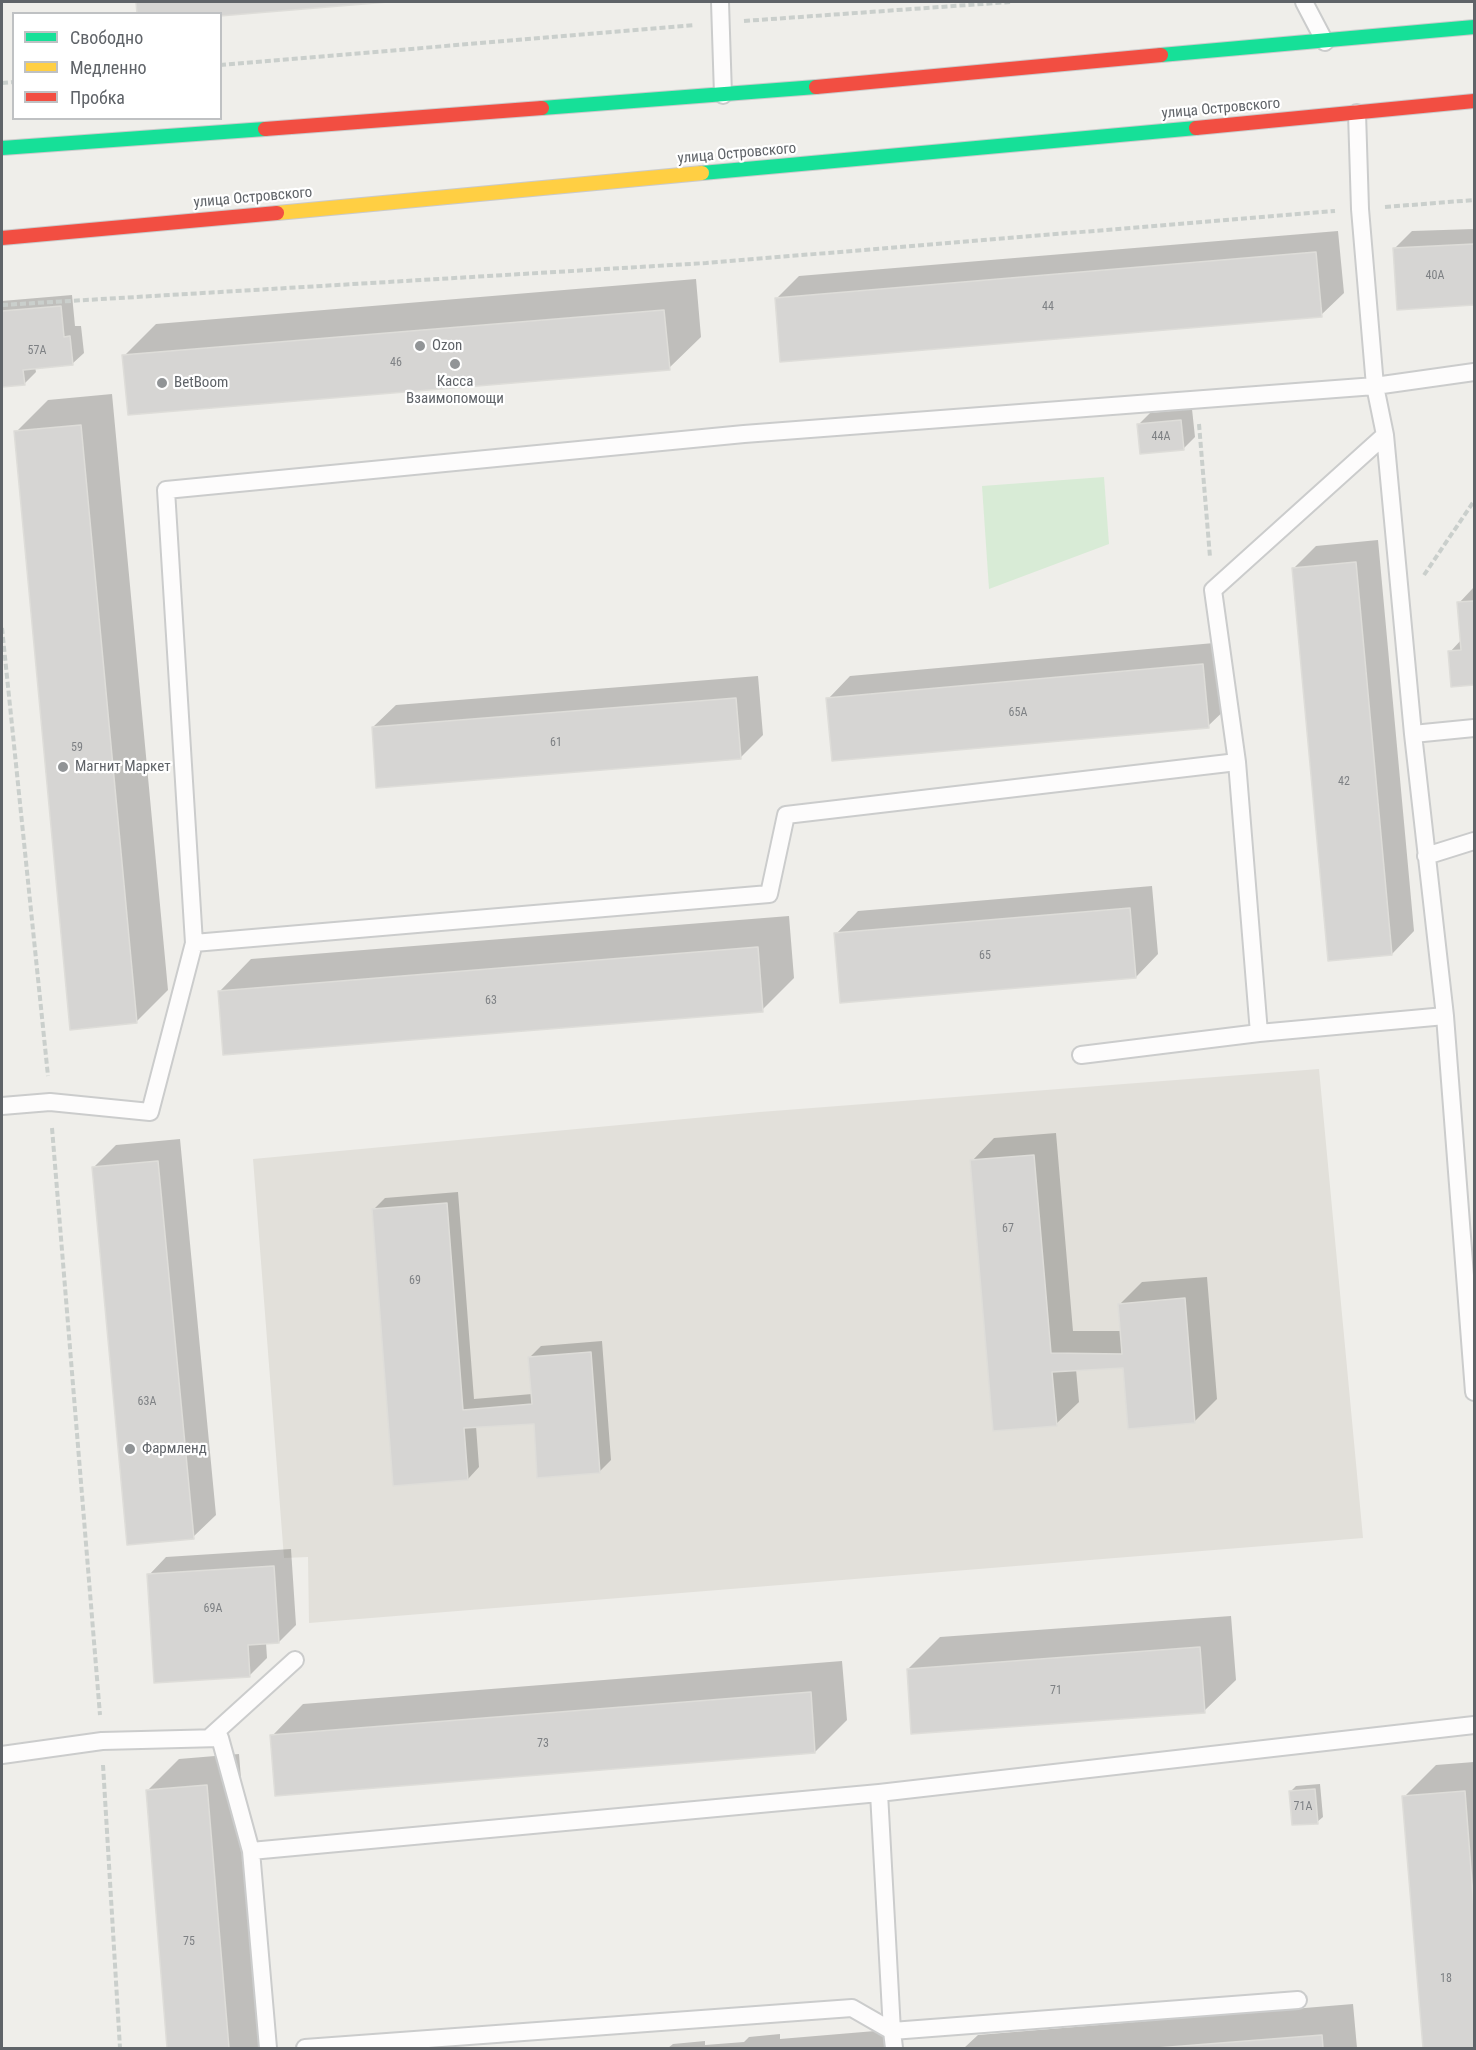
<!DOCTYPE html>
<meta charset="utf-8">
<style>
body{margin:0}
#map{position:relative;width:1476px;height:2050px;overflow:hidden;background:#efeeea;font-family:"Roboto Condensed",sans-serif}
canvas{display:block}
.frame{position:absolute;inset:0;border:3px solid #5f6368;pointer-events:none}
.legend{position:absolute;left:12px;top:12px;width:210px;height:108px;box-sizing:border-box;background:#fff;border:2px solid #bfc1c3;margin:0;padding:8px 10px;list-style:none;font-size:18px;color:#5f6368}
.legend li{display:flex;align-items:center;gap:12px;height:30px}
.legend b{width:30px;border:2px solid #bfc1c3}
</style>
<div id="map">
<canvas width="1476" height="2050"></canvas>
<div class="frame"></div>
<ul class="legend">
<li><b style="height:8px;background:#16e098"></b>Свободно</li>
<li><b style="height:8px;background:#ffcf43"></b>Медленно</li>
<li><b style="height:8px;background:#f24e42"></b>Пробка</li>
</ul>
</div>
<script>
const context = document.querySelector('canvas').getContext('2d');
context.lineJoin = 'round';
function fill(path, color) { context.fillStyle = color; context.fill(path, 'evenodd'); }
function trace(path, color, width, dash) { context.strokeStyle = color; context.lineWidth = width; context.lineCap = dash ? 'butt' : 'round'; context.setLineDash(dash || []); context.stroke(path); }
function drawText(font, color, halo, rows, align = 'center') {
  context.font = font + ' "Roboto Condensed",sans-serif'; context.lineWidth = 4.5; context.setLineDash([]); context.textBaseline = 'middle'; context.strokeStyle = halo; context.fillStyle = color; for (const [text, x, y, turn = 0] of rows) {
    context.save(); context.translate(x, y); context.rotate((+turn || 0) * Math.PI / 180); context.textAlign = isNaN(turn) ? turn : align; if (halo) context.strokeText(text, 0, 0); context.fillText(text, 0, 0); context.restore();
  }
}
fill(new Path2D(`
 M1319,1069L1363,1538L309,1623L308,1557L284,1558L253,1159L760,1112Z`), '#e2e0da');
fill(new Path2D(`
 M1104,477L1109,544L989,589L982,486Z`), '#d8ebd6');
fill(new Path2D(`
 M138,2H371L220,15L139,14Z
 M1474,229V303L1399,308L1394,249L1412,231Z
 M1338,231L1344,293L1321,315L777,298L799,276Z
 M696,279L701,337L669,368L124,356L156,324Z
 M72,295L75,326H81L84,353L72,364L35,367L36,372L24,384L2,385V301Z
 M112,394L168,990L136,1022L16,432L48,400Z
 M1192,409L1195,437L1183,449L1139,424L1150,413Z
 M1378,540L1414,931L1392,954L1294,568L1316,546Z
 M1474,587V683L1453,685L1450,652L1462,639L1459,603Z
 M1225,642L1231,704L1208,726L828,699L850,676Z
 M758,676L763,735L741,757L373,727L396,705Z
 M1152,886L1158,954L1136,977L836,934L858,911Z
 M789,916L794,978L762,1010L220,991L251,959Z
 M1056,1133L1073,1331H1121L1119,1305L1142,1282L1207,1277L1217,1399L1194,1422L1124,1366L1076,1369L1079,1402L1056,1424L972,1161L994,1138Z
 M180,1139L216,1515L193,1537L93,1168L116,1145Z
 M458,1192L474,1399L532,1394L530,1357L541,1346L602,1341L611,1460L600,1471L535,1423L476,1426L479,1467L468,1479L373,1210L385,1198Z
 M291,1549L296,1625L279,1642L266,1643L267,1658L250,1675L149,1575L166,1557Z
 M1231,1616L1236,1680L1204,1711L908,1669L940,1637Z
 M842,1661L847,1720L815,1752L272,1736L303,1704Z
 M239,1754L263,2048H168L147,1791L179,1759Z
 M1474,1762V2048H1425L1404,1797L1436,1765Z
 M1320,1784L1323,1817L1317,1822L1291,1791L1296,1786Z
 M1353,2004L1357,2048H964L978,2035Z
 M887,2030L894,2048H668L673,2044L705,2041V2045L744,2042L749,2037L780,2034V2039Z`), '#0003');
const building = new Path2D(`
 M136,2H388L220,16V14H137Z
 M1474,244V305L1397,310L1393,248Z
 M1316,252L1322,317L780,362L775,298Z
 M61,306L64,337L70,336L73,365L23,370L25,385L2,387V311Z
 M664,310L670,370L128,415L122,355Z
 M1181,420L1184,450L1140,454L1137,424Z
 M81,425L137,1023L70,1030L14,431Z
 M1356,562L1392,955L1328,961L1292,568Z
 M1474,601V685L1451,687L1448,651L1461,650L1457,602Z
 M1203,664L1209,728L832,761L826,698Z
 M736,698L741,759L376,788L372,727Z
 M1130,908L1136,978L840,1003L834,933Z
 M758,947L763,1012L223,1055L218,991Z
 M1034,1155L1051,1353L1122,1354L1118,1304L1185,1298L1195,1423L1128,1429L1123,1368L1052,1372L1057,1426L993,1431L970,1160Z
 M158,1161L194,1539L127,1545L92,1167Z
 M447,1203L463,1410L532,1404L528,1357L591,1352L600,1473L537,1478L534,1424L464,1428L468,1480L393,1486L372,1209Z
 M274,1566L279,1643L248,1645L250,1677L154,1683L147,1574Z
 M1200,1647L1205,1713L911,1734L907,1669Z
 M811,1692L815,1753L275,1796L270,1735Z
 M207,1785L229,2048H167L146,1790Z
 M1315,1789L1318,1824L1292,1825L1289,1791Z
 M1465,1791L1474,1909V2048H1423L1402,1796Z
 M1322,2035L1323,2048H1157Z`);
fill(building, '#d6d5d3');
trace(building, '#deddd9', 1.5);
const lane = new Path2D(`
 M720,2L723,95
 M1304,2L1325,42
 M1357,113L1360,209L1375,386L1385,435L1413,734L1445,1016L1474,1392
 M1385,435L1213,590L1237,762L786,815L769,894L194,943L166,490L744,434L1375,386L1474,372
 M1413,734L1474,728
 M1426,856L1474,841
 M1259,1033L1445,1016
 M1081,1055L1259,1033L1237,762
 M2,1106L50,1102L150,1112L194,943
 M209,1738L295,1660
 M2,1755L102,1741L220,1738L251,1851L879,1793L1474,1725
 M879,1793L892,2031L1298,2000
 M251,1851L268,2048
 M305,2048L852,2008L892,2031L894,2048`);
const fast = new Path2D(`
 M1161,55L1474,27
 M542,108L816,87
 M2,148L265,129
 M702,173L1196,128`);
const slow = new Path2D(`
 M277,213L702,173`);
const jam = new Path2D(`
 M816,87L1161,55
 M1196,128L1474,101
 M265,129L542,108
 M2,238L277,213`);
trace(lane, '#cbcccc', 20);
trace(fast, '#cacacb', 16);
trace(slow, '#cacacb', 16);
trace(jam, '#cacacb', 16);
trace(new Path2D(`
 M744,21L1010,2
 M220,65L695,25
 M2,83L14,82
 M1385,207L1474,200
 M2,305L706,263L1335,211
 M1199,424L1210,557
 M1424,575L1474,501
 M2,628L48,1076
 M52,1128L100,1715
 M103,1765L120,2048`), '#cacfcc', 4, [6, 3]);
trace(lane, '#fdfcfc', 16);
trace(fast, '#16e098', 14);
trace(slow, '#ffcf43', 14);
trace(jam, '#f24e42', 14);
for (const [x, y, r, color] of [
 [420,346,6,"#919496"],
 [455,364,6,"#919496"],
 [162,383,6,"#919496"],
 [63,767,6,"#919496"],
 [130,1449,6,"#919496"]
]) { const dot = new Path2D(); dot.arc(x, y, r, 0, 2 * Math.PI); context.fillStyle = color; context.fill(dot); trace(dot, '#fff', 2); }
drawText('12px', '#7e8184', null, [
 ["40А",1435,276],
 ["44",1048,307],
 ["57А",37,351],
 ["46",396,363],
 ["44А",1161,437],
 ["65А",1018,713],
 ["61",556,743],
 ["59",77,748],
 ["42",1344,782],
 ["65",985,956],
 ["63",491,1001],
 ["67",1008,1229],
 ["69",415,1281],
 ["63А",147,1402],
 ["69А",213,1609],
 ["71",1056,1691],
 ["73",543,1744],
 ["71А",1303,1807],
 ["75",189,1942],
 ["18",1446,1979]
]);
drawText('15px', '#5f6368', '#fff', [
 ["улица Островского",1221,109,-5],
 ["улица Островского",737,154,-5],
 ["улица Островского",253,198,-5]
]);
drawText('15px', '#5f6368', '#fff', [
 ["Ozon",432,346],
 ["Касса",455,382,"center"],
 ["Взаимопомощи",455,399,"center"],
 ["BetBoom",174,383],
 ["Магнит Маркет",75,767],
 ["Фармленд",142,1449]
], 'left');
</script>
